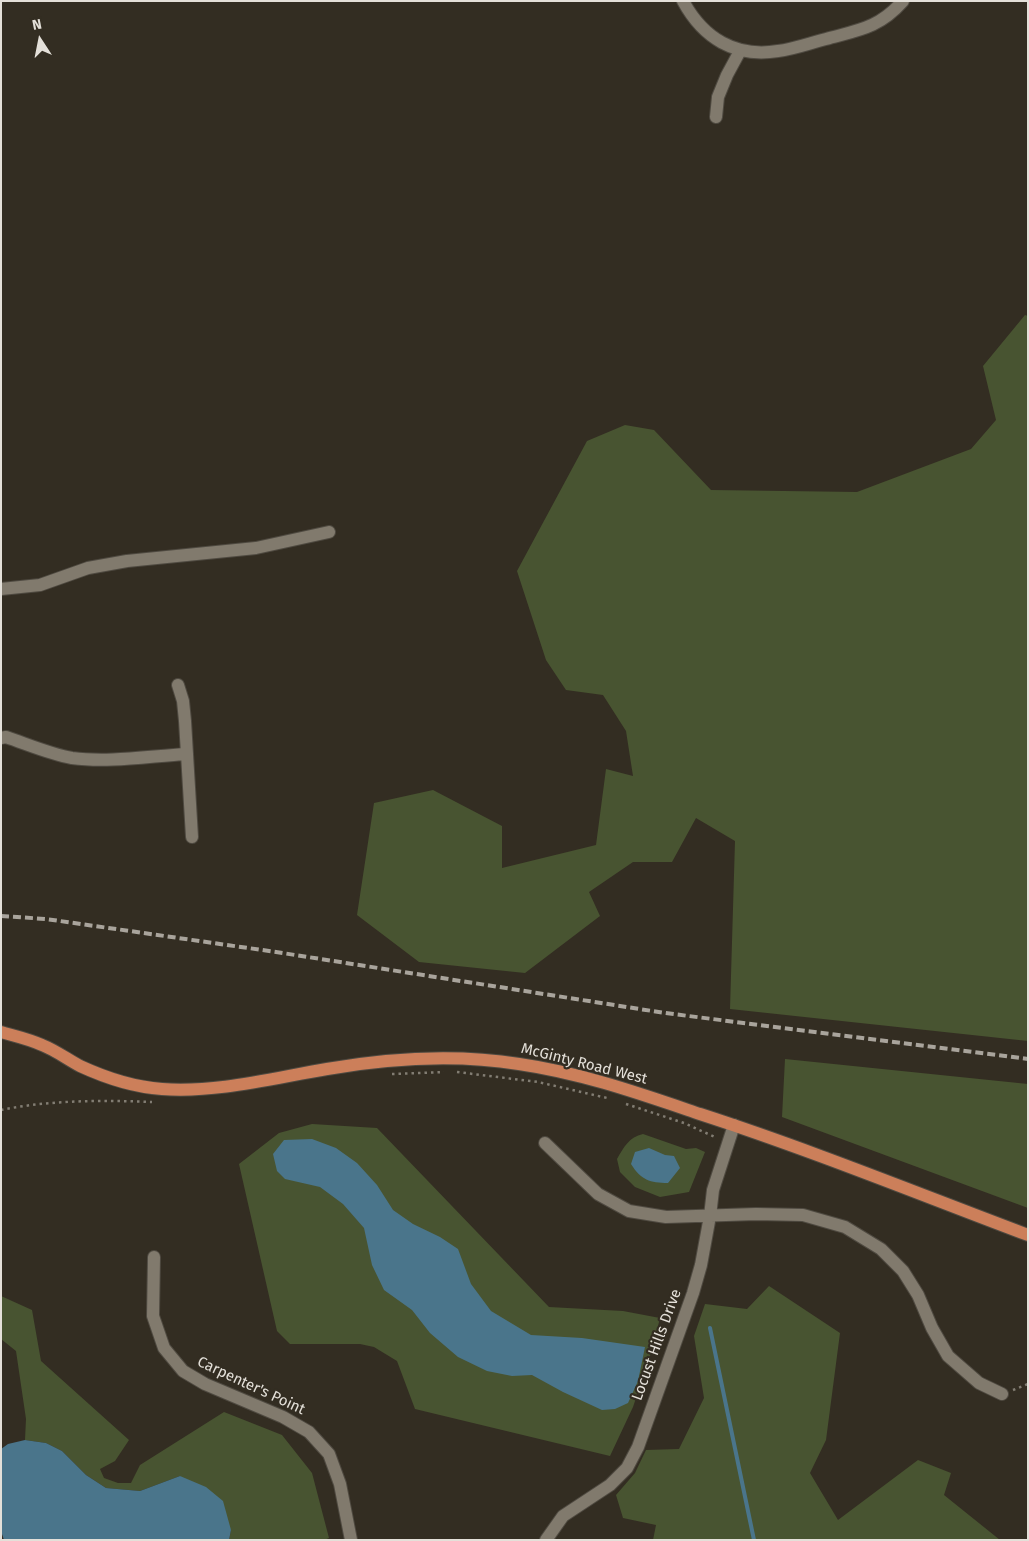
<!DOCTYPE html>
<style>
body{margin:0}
#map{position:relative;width:1029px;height:1541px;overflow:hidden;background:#332d22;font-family:"Fira Sans",sans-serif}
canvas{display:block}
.frame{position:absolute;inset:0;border:2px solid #e4e0d9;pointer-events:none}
.north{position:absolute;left:15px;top:15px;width:50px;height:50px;-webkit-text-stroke:4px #332d22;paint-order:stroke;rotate:349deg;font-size:14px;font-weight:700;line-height:20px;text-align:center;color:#e4e0d9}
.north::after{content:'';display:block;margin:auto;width:18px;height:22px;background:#e4e0d9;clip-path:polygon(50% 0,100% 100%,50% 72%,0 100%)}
</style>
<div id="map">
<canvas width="1029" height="1541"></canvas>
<div class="frame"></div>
<div class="north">N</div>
</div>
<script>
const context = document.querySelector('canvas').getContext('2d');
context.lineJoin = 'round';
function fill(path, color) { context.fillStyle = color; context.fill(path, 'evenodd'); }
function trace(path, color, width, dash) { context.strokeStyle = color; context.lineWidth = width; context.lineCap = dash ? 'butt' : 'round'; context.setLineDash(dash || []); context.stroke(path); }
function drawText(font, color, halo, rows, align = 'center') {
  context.font = font + ' "Fira Sans",sans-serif'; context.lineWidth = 4.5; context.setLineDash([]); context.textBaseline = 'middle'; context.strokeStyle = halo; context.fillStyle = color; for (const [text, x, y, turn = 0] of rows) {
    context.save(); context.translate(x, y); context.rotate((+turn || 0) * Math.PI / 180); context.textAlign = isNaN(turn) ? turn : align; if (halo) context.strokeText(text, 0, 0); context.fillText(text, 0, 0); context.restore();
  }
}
fill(new Path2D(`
 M1025,315L1028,316V1041L730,1009L735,841L696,818L672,862H633L589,892L600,916L525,973L419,962L357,915L374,803L433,790L502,826V868L596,845L606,769L633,776L626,731L603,695L566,690L546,660L517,571L587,441L625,425L654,430L711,490L857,492L971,449L996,420L983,366Z
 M785,1059L1028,1084V1208L782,1117Z
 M312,1124L377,1128L549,1307L623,1311L660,1318L652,1350L633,1407L610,1456L415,1409L397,1361L374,1347L360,1344H290L277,1331L239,1164L279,1133Z
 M643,1134L686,1149L696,1148L705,1152L689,1192L660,1197L635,1187L620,1172L617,1159C624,1147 629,1137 643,1134Z
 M769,1286L840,1333L826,1440L810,1473L838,1520L918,1460L951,1473L944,1495L1000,1540H653L656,1525L623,1518L616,1495L635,1473L646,1450L679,1449L704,1398L694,1336L705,1304L747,1309Z
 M1,1296L32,1310L41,1361L129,1440L115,1461L100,1469L104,1478L118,1483H131L140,1465L224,1412L282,1435L312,1473L329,1538L324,1540H229L231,1530L180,1476L140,1491L106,1488L86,1475L62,1451L46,1443L25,1440L26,1419L16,1351L1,1339Z`), '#485431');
fill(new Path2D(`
 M312,1139L336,1148L357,1163L377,1185L393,1210L413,1224L440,1237L458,1249L471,1284L491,1311L531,1335L582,1338L645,1347L638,1381L628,1403L615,1409L602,1410L563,1392L532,1375L512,1376L487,1371L458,1357L430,1333L412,1310L384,1290L372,1265L364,1228L343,1204L320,1187L285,1179L277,1171L273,1154L284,1140Z
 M649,1148L665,1155L674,1156L680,1168L668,1183C650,1183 641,1180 631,1164L635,1152Z
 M25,1440L46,1443L62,1451L86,1475L106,1488L140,1491L180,1476L206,1487L223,1501L231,1530L229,1540H4L1,1531V1449L8,1444Z`), '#4a758b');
trace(new Path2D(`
 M710,1328L754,1540`), '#4a758b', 4);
const minor = new Path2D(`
 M683,1C703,38 735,58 778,51C794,49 810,43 826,39C859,30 879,28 903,1
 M716,117L718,97L727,75L740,51
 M1,589L40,585L88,568L127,561L256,548L329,532
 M178,685L183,701L185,721L192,837
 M1,738L6,737C27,744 50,754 72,758C109,763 150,756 187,754
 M545,1143L598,1194L629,1211L666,1217L756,1214L803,1215L845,1227L881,1249L903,1271L918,1295L932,1328L948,1356L979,1383L1002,1394
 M154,1257L153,1316L164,1348L183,1371L205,1384L283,1417L309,1432L329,1454L340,1484L351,1540
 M546,1540L563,1516L610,1485L627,1468L638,1447L693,1293L701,1265L710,1216L713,1190L734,1125`);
const major = new Path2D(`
 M1,1032C15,1036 29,1039 42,1045C55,1050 67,1059 80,1066C106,1078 133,1087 162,1089C217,1093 273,1078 327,1069C390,1058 456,1054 519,1064C582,1073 641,1094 700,1114C811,1150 919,1194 1028,1235`);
trace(minor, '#4f4a41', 14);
trace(major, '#4f4a41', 14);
trace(new Path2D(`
 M457,1072L538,1082L607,1098
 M392,1074L444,1072
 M626,1104L684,1123L717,1138
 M1,1110C50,1100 102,1100 152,1102
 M1013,1390L1028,1384`), '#827d73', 2.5, [2.5, 4]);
trace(minor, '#817a6d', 12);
trace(major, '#cc7f5a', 12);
trace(new Path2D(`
 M1,916L46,919L276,952L665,1013L1028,1059`), '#a9a49c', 4, [8, 4]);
drawText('15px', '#e4e0d9', '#332d22', [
 ["McGinty Road West",584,1064,14],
 ["Locust Hills Drive",657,1345,-70],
 ["Carpenter's Point",251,1386,25]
]);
</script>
